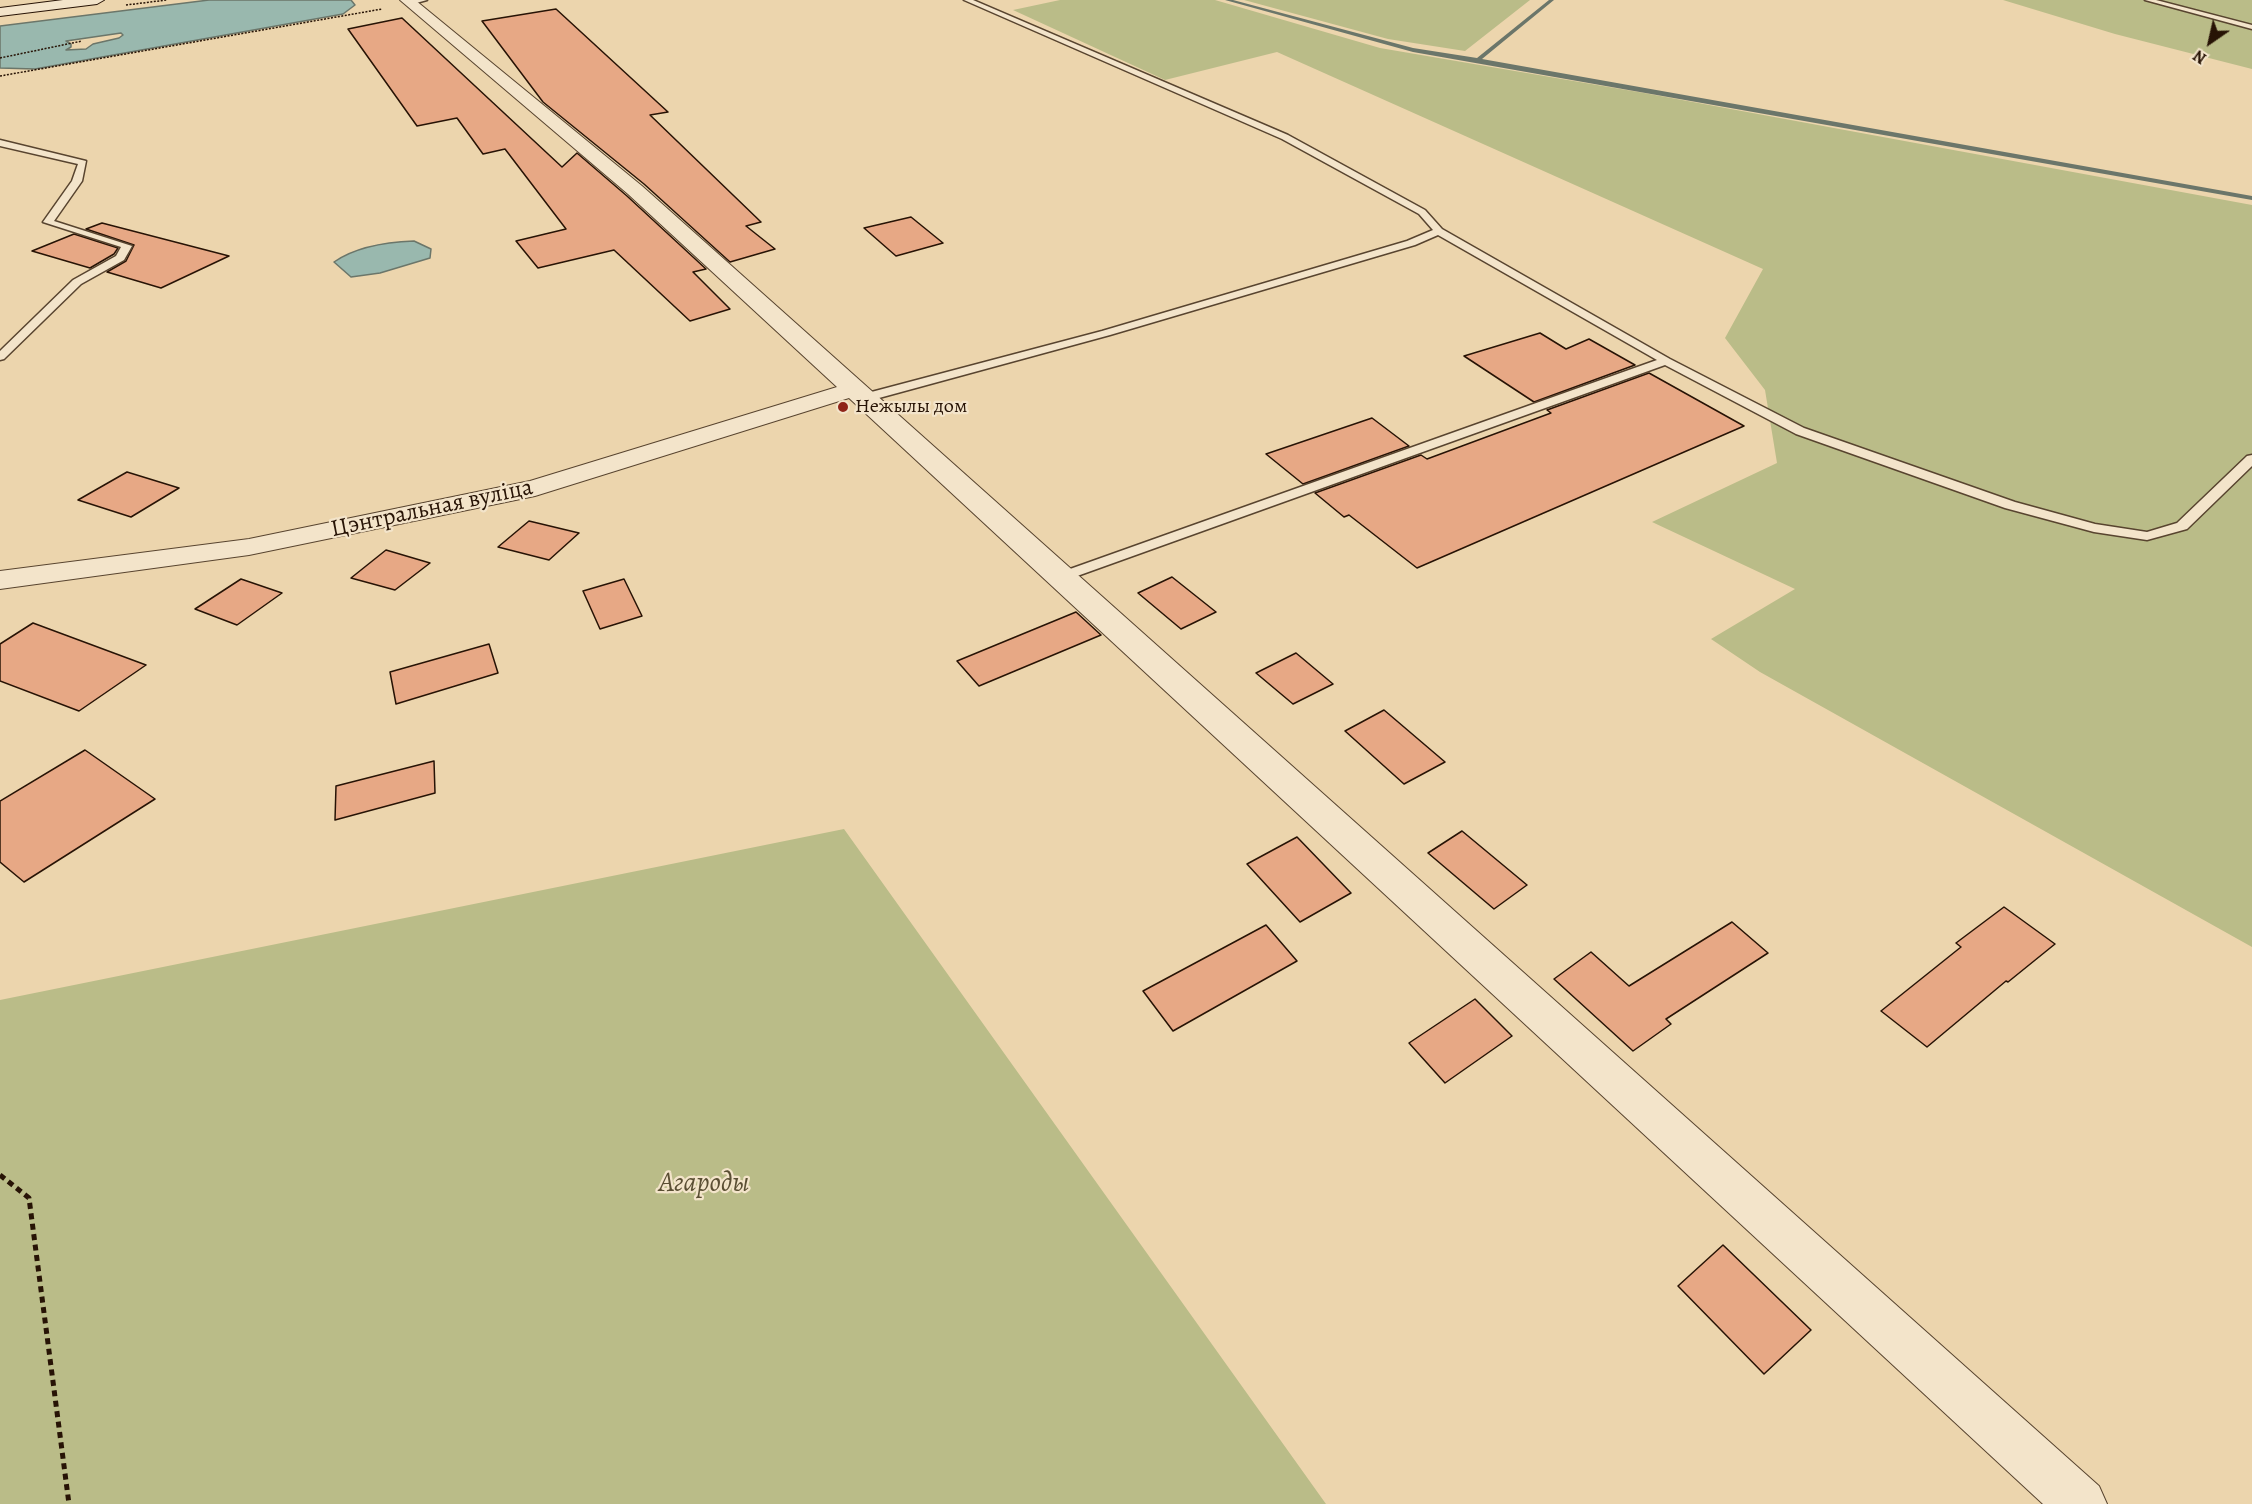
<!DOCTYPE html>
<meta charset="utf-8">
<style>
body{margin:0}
#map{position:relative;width:2252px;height:1504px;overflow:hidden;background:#ecd5ad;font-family:Alegreya,serif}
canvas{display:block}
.north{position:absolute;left:2180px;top:12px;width:60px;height:60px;-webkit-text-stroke:4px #f3e4ca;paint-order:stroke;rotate:214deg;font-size:16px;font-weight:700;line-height:24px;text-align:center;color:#271305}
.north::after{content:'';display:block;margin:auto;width:21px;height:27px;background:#271305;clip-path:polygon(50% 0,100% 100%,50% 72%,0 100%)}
</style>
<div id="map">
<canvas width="2252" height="1504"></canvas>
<div class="north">N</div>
</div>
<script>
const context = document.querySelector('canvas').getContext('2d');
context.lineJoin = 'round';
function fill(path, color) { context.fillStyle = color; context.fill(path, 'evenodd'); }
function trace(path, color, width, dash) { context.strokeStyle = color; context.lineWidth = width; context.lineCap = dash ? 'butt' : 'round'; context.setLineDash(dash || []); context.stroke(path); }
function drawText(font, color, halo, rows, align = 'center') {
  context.font = font + ' Alegreya,serif'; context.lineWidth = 4.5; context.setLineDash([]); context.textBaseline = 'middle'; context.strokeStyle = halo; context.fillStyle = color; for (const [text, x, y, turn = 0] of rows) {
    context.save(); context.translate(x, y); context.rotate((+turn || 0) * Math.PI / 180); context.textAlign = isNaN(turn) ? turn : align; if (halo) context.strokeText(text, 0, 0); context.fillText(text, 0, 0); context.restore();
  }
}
fill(new Path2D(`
 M1060,0H1215L1380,48L1644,93L2252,205V947L1760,672L1711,639L1795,589L1652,522L1777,463L1765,390L1725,338L1763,269L1277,52L1165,80L1013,10Z
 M1244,0H1530L1465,51L1388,39Z
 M2003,0H2252V69L2115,34Z
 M844,829L1326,1504H0V1000Z`), '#babc88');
const water = new Path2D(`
 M209,0H351L355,5L343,14L35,69L0,68V26ZM121,33L123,35L119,38L93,44L86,49L66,50L71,47V44L66,41Z
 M414,241L431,249L430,258L380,273L351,277L334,262C357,246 387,242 414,241Z`);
fill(water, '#99b8ae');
trace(water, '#6b766a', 1.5);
fill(new Path2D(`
 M1225,0H1233L1413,48L1477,58L1549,0H1554L1482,59L2252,196V200L1413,52Z`), '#6b766a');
const building = new Path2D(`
 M556,9L668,112L650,115L761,222L746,226L775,249L730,262L644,184L543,102L482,21Z
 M402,18L562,167L577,153L627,196L706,269L693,272L730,309L690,321L614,250L538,268L516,241L566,229L505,149L483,154L457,118L417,126L348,29Z
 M911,217L943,243L896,256L864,228Z
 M102,223L229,256L161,288L107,272L126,261L134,245L86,229Z
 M74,234L118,248L114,254L90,268L32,251Z
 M1540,333L1566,349L1589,339L1635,365L1534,402L1464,356Z
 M1649,373L1744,426L1417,568L1349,515L1344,517L1315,493L1421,455L1427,459L1551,413L1547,410Z
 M1372,418L1409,446L1303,484L1266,454Z
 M127,472L179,488L131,517L78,500Z
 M529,521L579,533L549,560L498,547Z
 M386,550L430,563L395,590L351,578Z
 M1172,577L1216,612L1181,629L1138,593Z
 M241,579L282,593L237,625L195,609Z
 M624,579L642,616L600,629L583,591Z
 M1076,612L1101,635L979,686L957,661Z
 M33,623L146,665L79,711L0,681V644Z
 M489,644L498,673L396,704L390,672Z
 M1296,653L1333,684L1293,704L1256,673Z
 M1384,710L1445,762L1404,784L1345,731Z
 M85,750L155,799L24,882L0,862V801Z
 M434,761L435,793L335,820L336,786Z
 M1462,831L1527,885L1494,909L1428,853Z
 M1297,837L1351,893L1300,922L1247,864Z
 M2004,907L2055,944L2008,982L2006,981L1927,1047L1881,1011L1961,947L1956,943Z
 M1732,922L1768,953L1666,1019L1671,1024L1633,1051L1554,979L1591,952L1629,986Z
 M1266,925L1297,961L1173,1031L1143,991Z
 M1475,999L1512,1036L1445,1083L1409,1043Z
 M1723,1245L1811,1330L1764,1374L1678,1286Z`);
fill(building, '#e7a885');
trace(building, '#271305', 1.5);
const service = new Path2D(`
 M414,0H427L409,5L406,3Z
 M964,0H973L1288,135L1425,210L1442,229L1670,359L1804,428L2015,502L2095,524L2147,532L2177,523L2247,456L2252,455V466L2187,529L2147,540L2094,532L2005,508L1796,434L1665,365L1066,580H1056L1054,577L1056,574L1657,360L1438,235L1415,245L1110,335L868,401H860V395L1102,331L1407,241L1433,230L1419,214L1282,139Z
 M2145,0H2156L2252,25V29Z
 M0,140L86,161L82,181L54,221L132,246L124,260L81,284L4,359L0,360V351L73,280L116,256L121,247L43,222L72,181L78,164L0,146Z`);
const minor = new Path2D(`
 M400,0H415L642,186L2099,1486L2107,1504H2043L849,398L535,496L249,555L0,589V571L249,539L530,481L837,387L628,194Z`);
const secondary = new Path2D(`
 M63,0H104L97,4L0,16V8Z`);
trace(service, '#58442f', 3);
trace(minor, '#58442f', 2);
trace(secondary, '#271305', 2);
trace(new Path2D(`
 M126,5L167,0
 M0,58L82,41
 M0,76L382,9`), '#271305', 1.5, [2, 1.5]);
trace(new Path2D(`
 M0,1175L29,1198L69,1504`), '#271305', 5, [6, 4.5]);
fill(service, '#f3e4ca');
fill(minor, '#f3e4ca');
fill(secondary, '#f3e4ca');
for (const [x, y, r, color] of [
 [843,407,6,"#8f2418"]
]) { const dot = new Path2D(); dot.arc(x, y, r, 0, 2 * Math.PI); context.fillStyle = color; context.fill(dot); trace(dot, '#f3e4ca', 2); }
drawText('20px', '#271305', '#f3e4ca', [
 ["Нежылы дом",855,407]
], 'left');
drawText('24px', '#271305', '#f3e4ca', [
 ["Цэнтральная вуліца",432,509,-12]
]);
drawText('italic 28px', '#5a4e33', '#f3e4ca', [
 ["Агароды",704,1184]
]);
</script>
